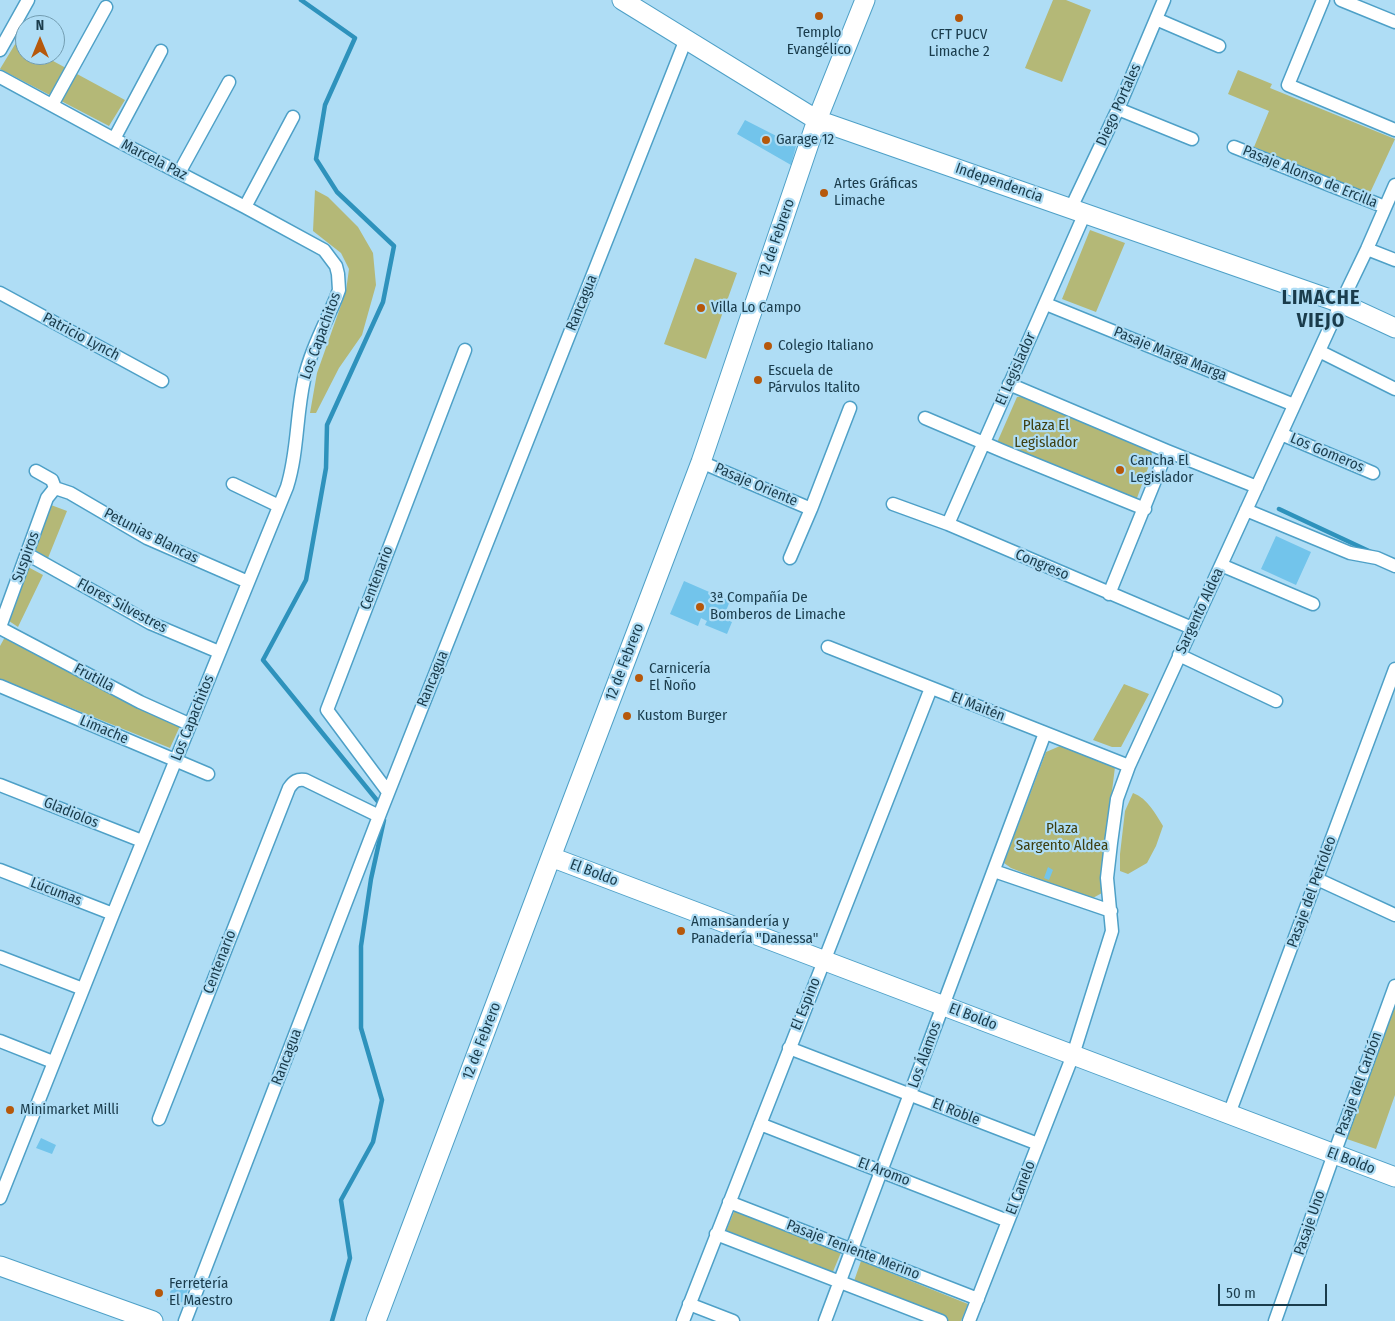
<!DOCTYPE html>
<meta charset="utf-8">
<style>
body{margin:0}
#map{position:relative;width:1395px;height:1321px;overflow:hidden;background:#afddf5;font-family:"Fira Sans Condensed",sans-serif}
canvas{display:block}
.north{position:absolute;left:15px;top:15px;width:50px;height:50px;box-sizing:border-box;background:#afddf5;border:1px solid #739db1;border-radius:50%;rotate:0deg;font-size:14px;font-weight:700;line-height:20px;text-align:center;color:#1a3c4c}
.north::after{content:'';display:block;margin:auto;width:18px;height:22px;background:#b6580b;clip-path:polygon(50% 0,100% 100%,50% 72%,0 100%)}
.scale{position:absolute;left:1218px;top:1284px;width:109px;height:22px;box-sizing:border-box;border:2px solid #1a3c4c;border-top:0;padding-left:6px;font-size:15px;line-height:18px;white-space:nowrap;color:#1a3c4c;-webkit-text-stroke:4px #afddf5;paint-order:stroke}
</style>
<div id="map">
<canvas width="1395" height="1321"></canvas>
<div class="north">N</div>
<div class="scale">50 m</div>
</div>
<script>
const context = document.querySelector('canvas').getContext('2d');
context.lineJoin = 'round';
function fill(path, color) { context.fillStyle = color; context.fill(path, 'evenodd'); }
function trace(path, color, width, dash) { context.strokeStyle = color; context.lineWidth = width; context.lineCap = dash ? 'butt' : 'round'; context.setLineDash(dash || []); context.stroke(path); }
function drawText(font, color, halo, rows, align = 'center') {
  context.font = font + ' "Fira Sans Condensed",sans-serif'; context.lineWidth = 4.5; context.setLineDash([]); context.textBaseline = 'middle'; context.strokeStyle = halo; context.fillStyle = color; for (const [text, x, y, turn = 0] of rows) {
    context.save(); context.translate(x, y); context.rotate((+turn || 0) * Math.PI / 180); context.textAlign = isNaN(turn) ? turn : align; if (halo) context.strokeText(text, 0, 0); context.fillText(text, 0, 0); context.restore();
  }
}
fill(new Path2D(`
 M1053,0H1066L1091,10L1062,82L1025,68Z
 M17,41L25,46V55H42L125,100L109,126L0,69Z
 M1238,70L1272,84L1270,88L1395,139L1369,195L1254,147L1269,111L1228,94Z
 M315,190L328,197L358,227L373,253L376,285L362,335L339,368L316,413H310L317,373L346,291L349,269L341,253L313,231Z
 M1090,230L1125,243L1096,312L1062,299Z
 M695,258L737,273L706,359L664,344Z
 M1026,396L1151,448L1152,457L1137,498L1133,501L996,445L1017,397Z
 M51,505L67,511L48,558L33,550Z
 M28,567L43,575L18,627L6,619Z
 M5,637L180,726L170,748L0,679V646Z
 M1124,684L1149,694L1121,747H1112L1093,740Z
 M1060,746L1115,767L1105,847L1102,893L1091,899L1011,868L1004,863L1046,752Z
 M1133,793C1148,799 1155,813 1163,826L1156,846L1147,863L1128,874L1120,871V854L1125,811Z
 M1395,993V1095L1376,1149L1344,1138Z
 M736,1207L842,1250L832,1274L726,1231Z
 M861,1261L968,1304L961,1321H942L853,1284Z`), '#b4b877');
trace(new Path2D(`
 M301,0L355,38L325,105L316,159L337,192L394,246L383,302L327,425L326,468L306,580L263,660L380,804
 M1279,509L1371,552
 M332,1321L350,1258L341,1200L373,1142L382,1100L361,1028V946L371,879L384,820`), '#2e92bc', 4.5);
fill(new Path2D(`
 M745,120L796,146L791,165L737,134Z
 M1276,536L1311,552L1296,585L1261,569Z
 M684,581L730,601L723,618L732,622L727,634L705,625L707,621L701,618L698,626L670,614Z
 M1048,867L1053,870L1049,880L1044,878Z
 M41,1138L56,1145L52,1154L36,1148Z
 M175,1280L189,1286L184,1301L178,1304L167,1300Z`), '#72c4eb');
const street = new Path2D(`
 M1323,0L1288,85L1395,130
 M1341,0L1395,22
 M1156,19L1219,46
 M0,50L28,0
 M0,77L114,139L245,207L324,250L336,266L338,274L339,290L336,298C325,324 310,352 304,380C296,416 298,452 287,487L113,914L0,1198
 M52,105L106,7
 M1118,109L1192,139
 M114,139L161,51
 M1234,147L1385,207
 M179,173L229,82
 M245,207L293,117
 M1071,208L1118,109L1164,0
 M1367,249L1395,260
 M0,293L162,381
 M1046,304L1294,405
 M1319,351L1395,389
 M1009,384L1167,451L1257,487
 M925,418L1005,452L1145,509
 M1281,434L1373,473
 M701,462L811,509
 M36,471L52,480L55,488
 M233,484L279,506
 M55,488L70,493L147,538L248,582
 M893,504L948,524L1192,628
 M1246,510L1350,553L1377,558L1395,566
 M948,524L1085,213
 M27,554L150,623L219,652
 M790,558L811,509L850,408
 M1221,565L1313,604
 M1109,594L1167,451
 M0,627L47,498L55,488
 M0,628L140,702L189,724
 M828,647L1129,766
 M1179,655L1276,701
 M0,686L208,774
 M0,785L142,841
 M388,792L327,710L465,350
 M0,870L113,914
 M994,871L1111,911
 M1317,879L1395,915
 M0,957L83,989
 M0,1041L53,1062
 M789,1048L1038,1144
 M1229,1114L1395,669
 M159,1119L289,788C294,781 297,779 305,780L379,816
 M760,1124L1008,1221
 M729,1202L978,1299
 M716,1234L941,1321
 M689,1304L733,1321
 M185,1321L381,811L686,39
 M683,1321L931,688
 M825,1321L1045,733
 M969,1321L1073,1055L1112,931L1107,878L1111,843L1117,799L1129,766L1341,303L1367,249L1395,185
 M1275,1321L1334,1154L1395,986`);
const secondary = new Path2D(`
 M622,0L817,120L1341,303L1395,328
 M551,857L1395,1177
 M0,1266L153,1321
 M376,1321L551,857L701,462L817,120L865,0`);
trace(street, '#4ea0c7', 15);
trace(secondary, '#4ea0c7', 21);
trace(street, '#fff', 12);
trace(secondary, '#fff', 19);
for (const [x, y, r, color] of [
 [819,16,5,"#b6580b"],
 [959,18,5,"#b6580b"],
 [766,140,5,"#b6580b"],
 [824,193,5,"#b6580b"],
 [701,308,5,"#b6580b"],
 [768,346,5,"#b6580b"],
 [758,380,5,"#b6580b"],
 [1120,470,5,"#b6580b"],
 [700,607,5,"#b6580b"],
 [639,678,5,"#b6580b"],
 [627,716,5,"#b6580b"],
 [681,931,5,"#b6580b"],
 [10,1110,5,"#b6580b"],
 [159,1293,5,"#b6580b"]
]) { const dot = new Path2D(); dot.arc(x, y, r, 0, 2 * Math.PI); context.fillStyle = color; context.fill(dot); trace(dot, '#afddf5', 2); }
drawText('15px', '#1a3c4c', '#afddf5', [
 ["Templo",819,33,"center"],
 ["Evangélico",819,50,"center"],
 ["CFT PUCV",959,35,"center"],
 ["Limache 2",959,52,"center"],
 ["Garage 12",776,140],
 ["Artes Gráficas",834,184],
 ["Limache",834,201],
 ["Villa Lo Campo",711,308],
 ["Colegio Italiano",778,346],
 ["Escuela de",768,371],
 ["Párvulos Italito",768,388],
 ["Cancha El",1130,461],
 ["Legislador",1130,478],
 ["3ª Compañía De",710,598],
 ["Bomberos de Limache",710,615],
 ["Carnicería",649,669],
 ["El Ñoño",649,686],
 ["Kustom Burger",637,716],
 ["Amansandería y",691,922],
 ["Panadería \"Danessa\"",691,939],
 ["Minimarket Milli",20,1110],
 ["Ferretería",169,1284],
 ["El Maestro",169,1301]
], 'left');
drawText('15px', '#1a3c4c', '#afddf5', [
 ["Diego Portales",1119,105,-66],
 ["Marcela Paz",154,160,27],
 ["Pasaje Alonso de Ercilla",1310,177,22],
 ["Independencia",999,183,19],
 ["12 de Febrero",777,238,-71],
 ["Rancagua",582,303,-68],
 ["Los Capachitos",321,336,-70],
 ["Patricio Lynch",81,337,28],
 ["Pasaje Marga Marga",1170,354,22],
 ["El Legislador",1016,369,-66],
 ["Los Gomeros",1327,453,23],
 ["Pasaje Oriente",756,485,23],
 ["Petunias Blancas",151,536,27],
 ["Suspiros",26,557,-70],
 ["Congreso",1042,565,23],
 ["Centenario",377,578,-69],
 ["Flores Silvestres",122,606,28],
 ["Sargento Aldea",1200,611,-65],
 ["12 de Febrero",625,662,-69],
 ["Frutilla",94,678,28],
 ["Rancagua",433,679,-68],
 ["El Maitén",978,707,21],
 ["Los Capachitos",193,718,-68],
 ["Limache",104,730,23],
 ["Gladiolos",71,813,22],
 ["El Boldo",594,873,21],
 ["Lúcumas",56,892,21],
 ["Pasaje del Petróleo",1312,892,-70],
 ["Centenario",220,962,-69],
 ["El Espino",806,1004,-68],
 ["El Boldo",973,1017,21],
 ["12 de Febrero",482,1041,-69],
 ["Los Álamos",925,1055,-70],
 ["Rancagua",287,1057,-69],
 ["Pasaje del Carbón",1359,1084,-70],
 ["El Roble",956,1112,21],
 ["El Boldo",1351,1161,21],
 ["El Aromo",884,1172,21],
 ["El Canelo",1021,1188,-69],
 ["Pasaje Uno",1310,1223,-71],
 ["Pasaje Teniente Merino",853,1250,21]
]);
drawText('15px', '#3e3f10', '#afddf5', [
 ["Plaza El",1046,426],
 ["Legislador",1046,443],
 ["Plaza",1062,829],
 ["Sargento Aldea",1062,846]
]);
context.letterSpacing = '1px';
drawText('bold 20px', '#1a3c4c', '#afddf5', [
 ["LIMACHE",1321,298],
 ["VIEJO",1321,321]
]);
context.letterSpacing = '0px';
</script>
